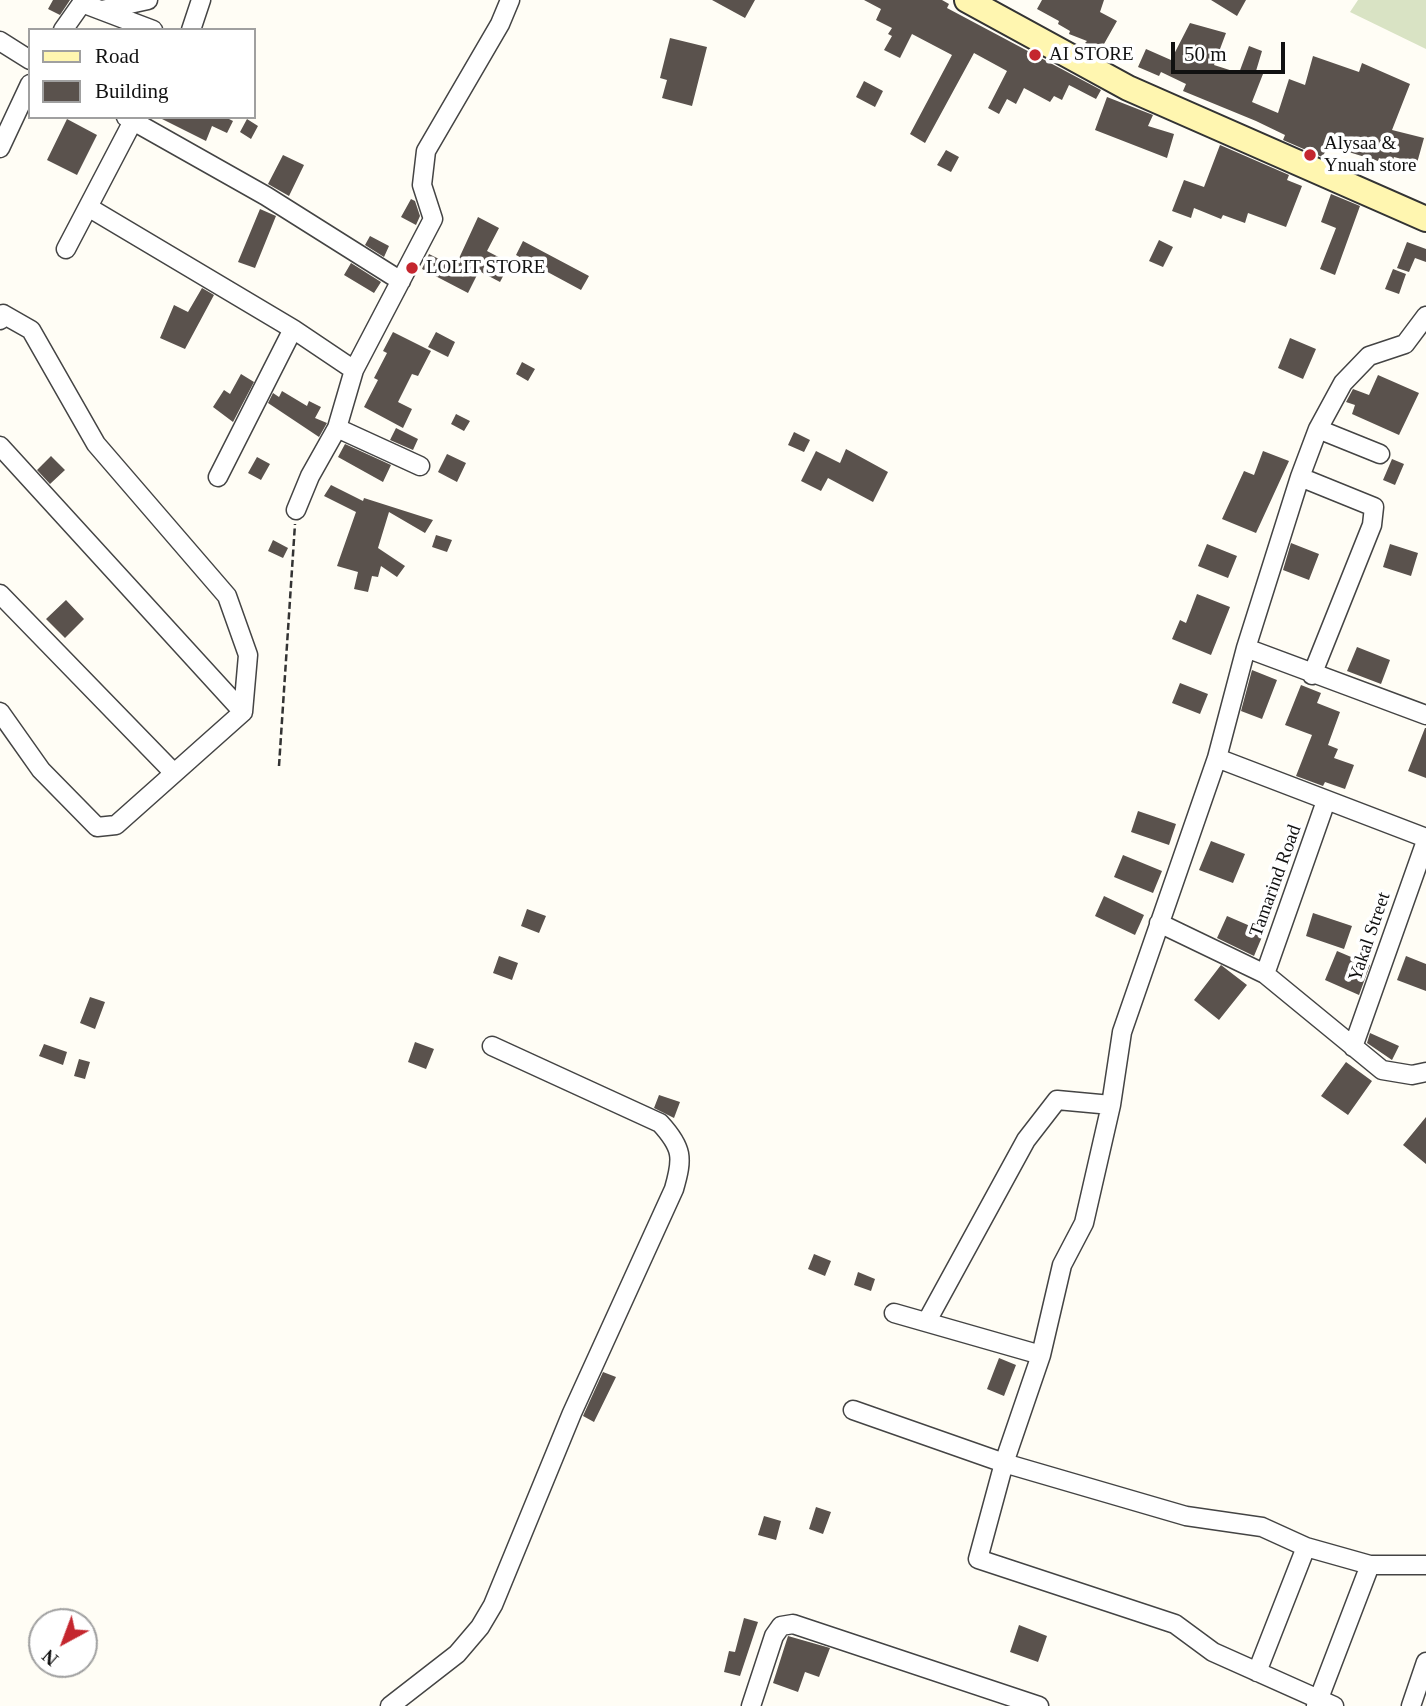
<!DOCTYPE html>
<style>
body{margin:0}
#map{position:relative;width:1426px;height:1706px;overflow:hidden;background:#fffdf5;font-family:"Times New Roman",serif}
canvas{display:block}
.legend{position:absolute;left:28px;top:28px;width:228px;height:91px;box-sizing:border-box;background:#fff;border:2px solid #a0a0a0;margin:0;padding:9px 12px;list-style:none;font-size:21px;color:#111}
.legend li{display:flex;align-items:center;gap:14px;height:35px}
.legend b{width:35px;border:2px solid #a0a0a0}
.north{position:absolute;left:28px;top:1608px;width:70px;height:70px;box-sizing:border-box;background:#fff;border:2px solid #a0a0a0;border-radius:50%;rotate:221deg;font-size:19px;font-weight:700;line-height:28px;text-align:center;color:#111}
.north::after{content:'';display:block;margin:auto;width:24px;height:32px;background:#c4262e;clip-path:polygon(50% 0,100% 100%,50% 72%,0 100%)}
.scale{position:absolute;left:1171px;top:42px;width:114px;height:32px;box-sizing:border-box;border:4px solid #111;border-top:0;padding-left:9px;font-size:21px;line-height:24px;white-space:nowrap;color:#111;-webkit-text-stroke:5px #fff;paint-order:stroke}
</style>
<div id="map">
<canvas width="1426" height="1706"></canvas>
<ul class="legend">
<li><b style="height:9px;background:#fff6b0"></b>Road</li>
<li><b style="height:19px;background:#5a524d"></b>Building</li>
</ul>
<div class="north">N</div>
<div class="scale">50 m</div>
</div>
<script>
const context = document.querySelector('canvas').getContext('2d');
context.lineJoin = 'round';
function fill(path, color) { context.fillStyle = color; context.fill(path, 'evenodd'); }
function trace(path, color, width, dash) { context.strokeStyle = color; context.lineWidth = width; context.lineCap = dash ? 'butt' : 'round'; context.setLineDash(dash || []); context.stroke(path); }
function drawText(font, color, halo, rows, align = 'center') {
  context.font = font + ' "Times New Roman",serif'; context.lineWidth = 7; context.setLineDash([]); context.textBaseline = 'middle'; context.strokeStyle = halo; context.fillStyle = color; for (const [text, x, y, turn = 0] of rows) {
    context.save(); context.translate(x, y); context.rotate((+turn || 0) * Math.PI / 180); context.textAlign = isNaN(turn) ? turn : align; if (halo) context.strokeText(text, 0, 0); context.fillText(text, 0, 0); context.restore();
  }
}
fill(new Path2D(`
 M1358,0H1426V49L1350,12Z`), '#d9e3c4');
fill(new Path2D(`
 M53,0H70L60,15L48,9Z
 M712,0H755L745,18Z
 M864,0H942L949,4L947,8L1101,90L1096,99L1069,85L1062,100L1054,96L1050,102L1024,88L1016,104L1007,99L999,114L988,108L1007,71L974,53L925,143L910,134L952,55L912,34L900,58L884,50L892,36L888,34L892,28L876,20L881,9Z
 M1042,0H1104L1100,12L1117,21L1100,51L1085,43L1087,41L1069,34L1070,31L1058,24L1059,21L1037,9Z
 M1211,0H1246L1237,16Z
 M1190,23L1226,33L1214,65L1239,73L1249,46L1262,51L1256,71L1263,74L1252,102L1278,113L1289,79L1305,85L1313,56L1359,72L1362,63L1410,84L1392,130L1424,138L1417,163L1394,157L1392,163L1379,158L1378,161L1329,146L1322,157L1283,140L1285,135L1256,121L1183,91L1186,84L1161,72L1159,76L1138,67L1146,49L1171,60Z
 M670,38L707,47L692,106L662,98L667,80L660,78Z
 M864,81L883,91L875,107L856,97Z
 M1107,97L1153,115L1148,126L1174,134L1167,158L1095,130Z
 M158,117H225L233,121L227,133L212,126L206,141Z
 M67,119L97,135L77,175L47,160Z
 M247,119L258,126L251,139L240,132Z
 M1220,145L1289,175L1287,180L1302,186L1286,227L1248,213L1245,223L1223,215L1221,219L1194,208L1191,218L1172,211L1184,180L1204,187Z
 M946,150L959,157L951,172L937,165Z
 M283,155L304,165L289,196L268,184Z
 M1331,194L1360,206L1335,275L1320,269L1336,228L1321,222Z
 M411,199L415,201L420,216L416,225L401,217Z
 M260,209L276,216L255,268L238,262Z
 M478,217L499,228L487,251L510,263L500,282L479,271L468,293L422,269L429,254L455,267Z
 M370,236L389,246L384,257L365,245Z
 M1159,240L1173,247L1163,267L1149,261Z
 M523,241L589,276L581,290L516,255Z
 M1407,242L1426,249V262L1415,258L1409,272L1397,268Z
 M351,263L381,282L374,293L344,275Z
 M1393,269L1406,274L1399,294L1385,289Z
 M202,288L214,295L185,349L160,338L174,305L188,312Z
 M393,332L431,351L418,376L412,374L398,402L412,409L403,428L364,407L378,380L374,378L387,353L383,351Z
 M436,332L455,342L448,357L428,347Z
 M1290,338L1316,349L1303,379L1278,368Z
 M522,362L535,369L528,381L516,374Z
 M241,374L254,382L233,422L213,407L224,390L230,394Z
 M1378,375L1419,393L1399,435L1352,414L1355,405L1346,402L1353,389L1369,395Z
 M282,391L307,406L309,401L321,407L315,418L327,423L319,437L268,403L273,393L279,397Z
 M456,414L470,421L464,431L451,424Z
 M396,428L418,439L413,450L390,440Z
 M794,432L810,440L804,452L788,445Z
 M345,444L391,465L383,482L338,457Z
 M846,449L888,472L873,502L828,478L821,491L801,481L816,451L840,463Z
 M1263,451L1289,461L1256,533L1222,519L1244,471L1254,475Z
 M447,454L466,463L457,482L438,472Z
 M51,456L65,470L50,484L37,470Z
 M257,457L270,464L261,480L248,473Z
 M1392,459L1404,464L1395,485L1383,480Z
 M331,485L363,501L364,498L433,520L425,533L389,512L378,548L405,566L397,577L381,566L378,577L372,576L368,592L354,589L358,572L337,566L356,512L324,496Z
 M436,535L452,540L447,552L432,547Z
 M273,540L288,548L283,558L268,551Z
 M1291,543L1319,554L1309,580L1283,570Z
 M1207,544L1237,556L1228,578L1198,566Z
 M1390,544L1418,553L1411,576L1383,567Z
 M1197,594L1230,607L1211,655L1172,639L1180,620L1186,623Z
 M66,600L84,619L65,638L46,619Z
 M1357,647L1390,660L1381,684L1347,671Z
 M1252,670L1277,680L1262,719L1241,711Z
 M1180,683L1208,694L1200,714L1172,703Z
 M1301,685L1321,693L1317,703L1340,712L1328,745L1338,749L1334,758L1354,765L1345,789L1325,782L1323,786L1296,776L1312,735L1285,725Z
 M1425,728H1426V778L1408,771Z
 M1138,811L1176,824L1169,845L1131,832Z
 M1211,841L1245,854L1233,883L1199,870Z
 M1123,855L1162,871L1153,893L1114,877Z
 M1104,896L1144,915L1135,935L1095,916Z
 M527,909L546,916L539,933L521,926Z
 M1313,913L1352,926L1344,949L1306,936Z
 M1227,916L1264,932L1254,956L1217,938Z
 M1337,951L1370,965L1359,995L1325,980Z
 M499,956L518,963L512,980L493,973Z
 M1406,956L1426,964V991L1397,980Z
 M1221,965L1247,985L1219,1020L1194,1000Z
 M90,997L105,1002L95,1029L80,1023Z
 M1370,1033L1399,1046L1392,1060L1367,1043Z
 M415,1042L434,1049L426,1069L408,1062Z
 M44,1044L67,1052L63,1065L39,1056Z
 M79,1059L90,1062L85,1079L74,1076Z
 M1346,1062L1372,1081L1348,1115L1321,1096Z
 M659,1095L680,1102L674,1118L654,1108Z
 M1426,1117V1164L1403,1145Z
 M814,1254L831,1261L825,1276L808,1269Z
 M858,1272L875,1279L871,1291L854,1285Z
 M999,1358L1016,1365L1004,1396L987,1389Z
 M603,1372L616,1377L594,1422L583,1416Z
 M816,1507L831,1512L823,1534L809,1529Z
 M764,1516L781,1521L776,1540L758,1535Z
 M744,1618L758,1622L740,1676L724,1672L729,1651L735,1652Z
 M1019,1625L1047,1636L1038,1662L1010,1652Z
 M788,1636L830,1648L819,1677L805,1672L798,1692L773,1683Z`), '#5a524d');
const minor = new Path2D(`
 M102,10L148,0
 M63,30L82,3L153,30
 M191,30L201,0
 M0,41L30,60
 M126,117L266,196L401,281
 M133,121L88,207L293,329L354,370
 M0,148L30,84
 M66,249L88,207
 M0,320L3,314L31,330L96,444L227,596L248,655L243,712L116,825L97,827L41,770L0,712
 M1318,429L1380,454
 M0,446L243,712
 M420,466L337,428L354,370L433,219L422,185L426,151L500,24L510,0
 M218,477L293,329
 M1300,477L1374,507L1372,525L1312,675
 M296,510L310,476L337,428
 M0,594L173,772
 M1246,648L1426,715
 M1217,758L1426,838
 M1159,923L1265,974L1382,1070L1412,1075L1426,1072
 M1265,974L1326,801
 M1353,1047L1426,841
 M894,1313L1041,1355
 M927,1321L1026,1140L1057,1100L1111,1105
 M853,1410L1004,1463L1186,1516L1262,1527L1306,1547L1370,1565H1426
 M1257,1672L1306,1547
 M390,1706L457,1654L480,1627L493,1605L572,1413L674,1189C683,1158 683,1148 660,1123L492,1046
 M751,1706L774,1636L781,1626L793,1624L1039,1706
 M1316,1706L1370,1565
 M1334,1706L1213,1652L1175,1624L978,1559L1004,1463L1041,1355L1062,1265L1084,1223L1111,1105L1122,1032L1217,758L1246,648L1300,477L1318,429L1343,383L1369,356L1405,344L1426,316
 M1411,1706L1426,1662`);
const secondary = new Path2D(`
 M967,0L1128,88L1426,219`);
trace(minor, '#444', 21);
trace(secondary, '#333', 28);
trace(new Path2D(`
 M279,766L295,524`), '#333', 2.5, [7, 3.5]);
trace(minor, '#fff', 18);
trace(secondary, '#fff6b0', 24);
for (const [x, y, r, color] of [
 [1035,55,7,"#c4262e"],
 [1310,155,7,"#c4262e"],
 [412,268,7,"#c4262e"]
]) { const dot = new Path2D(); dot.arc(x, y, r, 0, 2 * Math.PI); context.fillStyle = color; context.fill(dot); trace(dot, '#fff', 2.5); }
drawText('19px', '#111', '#fff', [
 ["AI STORE",1049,55],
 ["Alysaa &",1324,144],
 ["Ynuah store",1324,166],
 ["LOLIT STORE",426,268]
], 'left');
drawText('19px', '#111', '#fff', [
 ["Tamarind Road",1276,881,-70],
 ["Yakal Street",1370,937,-71]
]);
</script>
